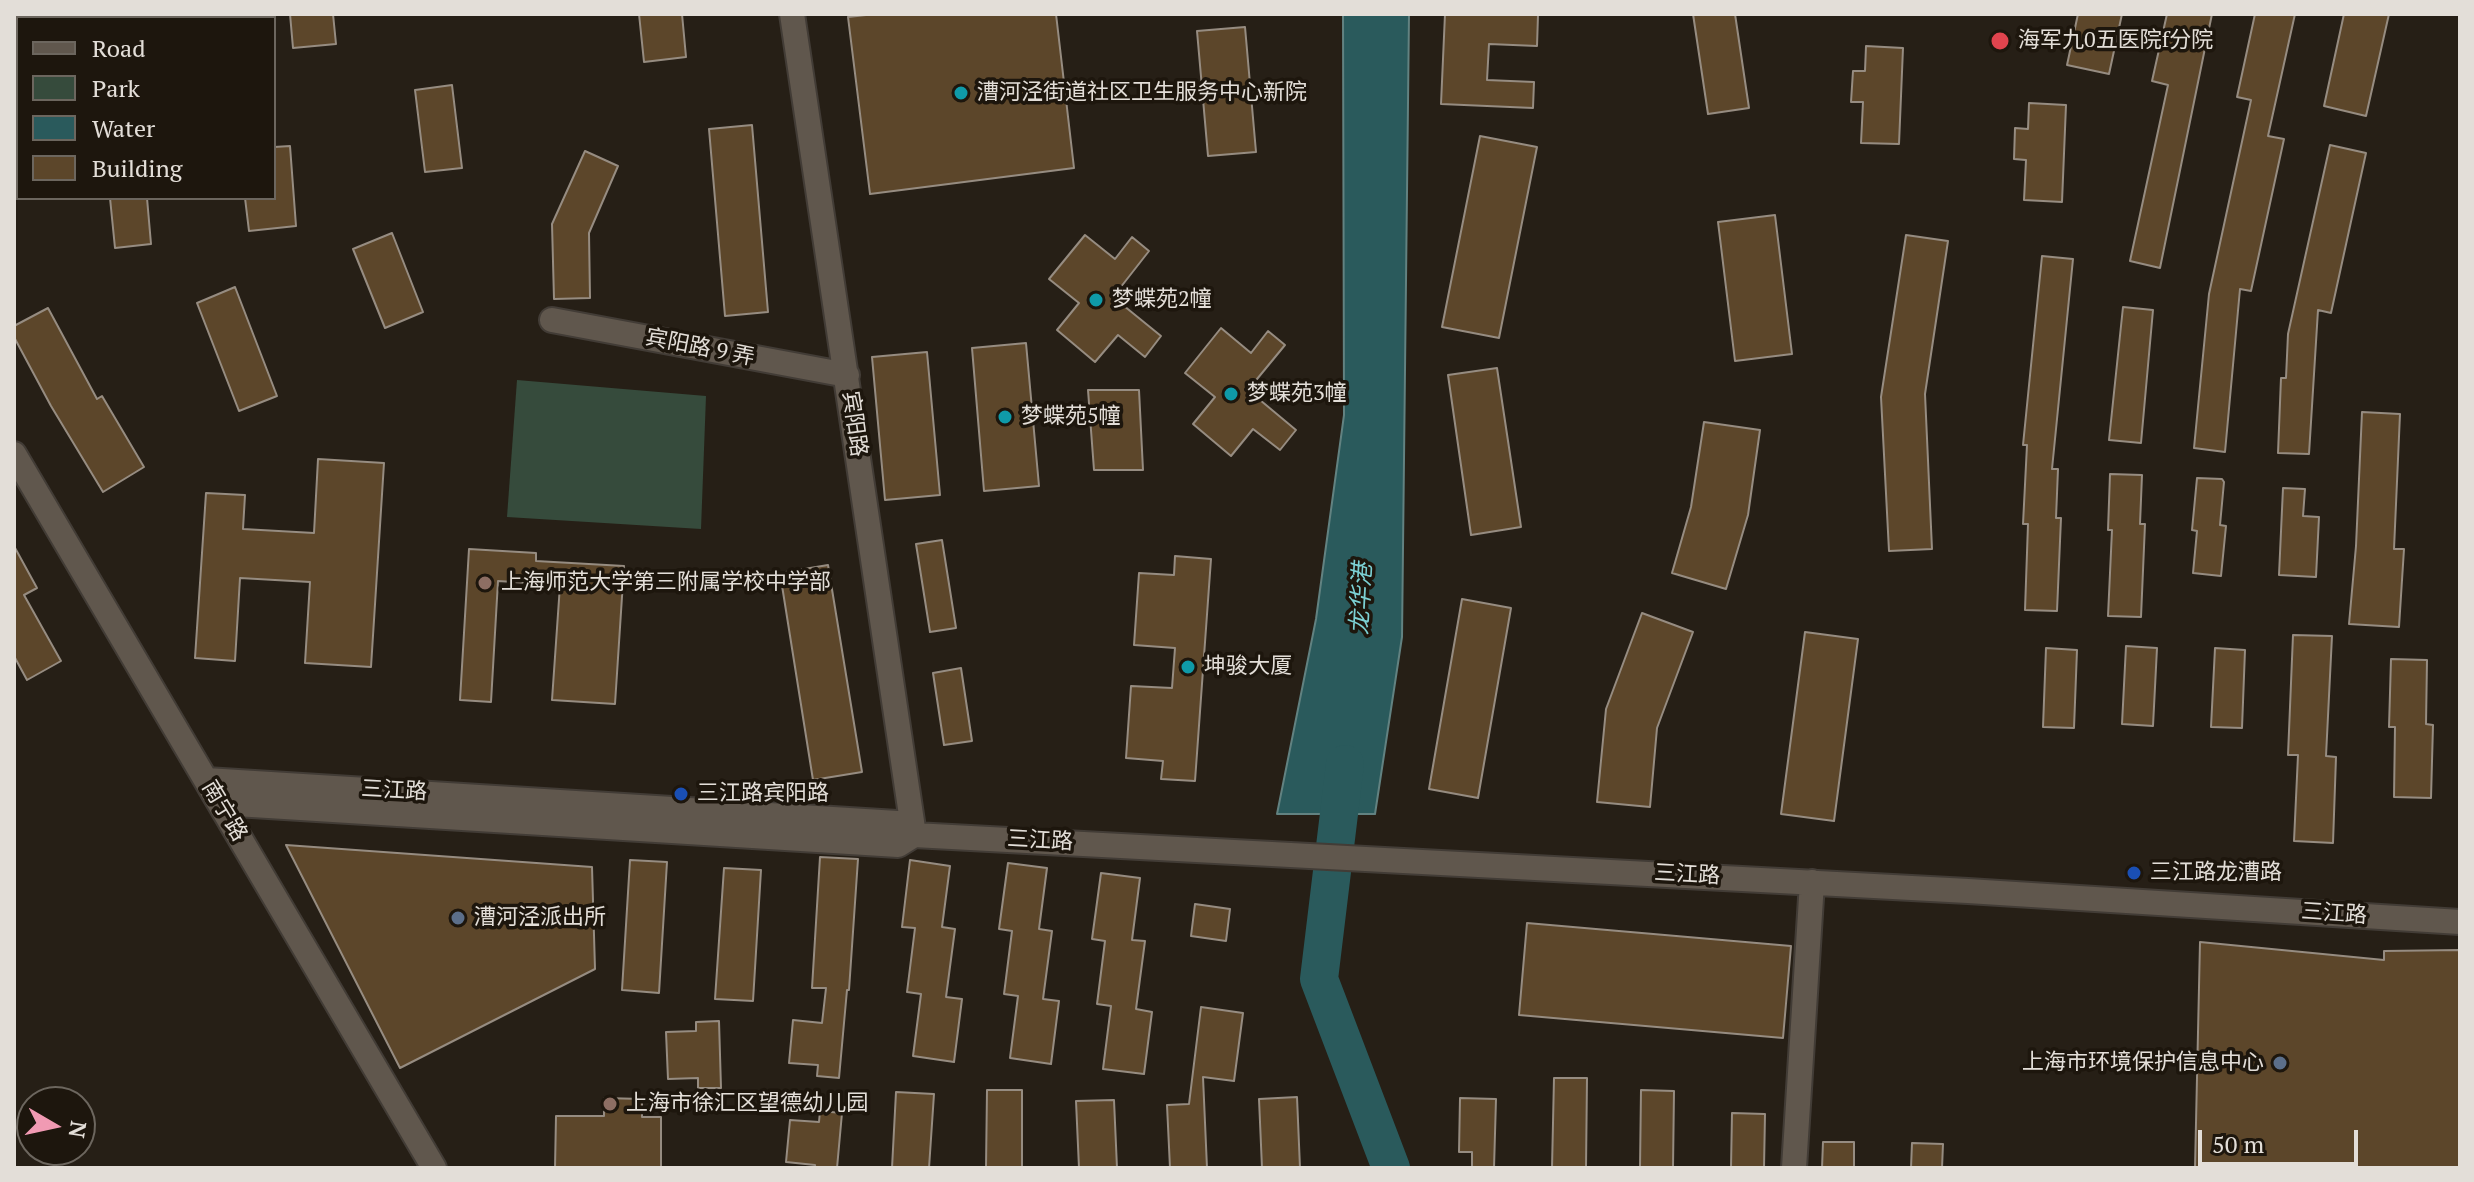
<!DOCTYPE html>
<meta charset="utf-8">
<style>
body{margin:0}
#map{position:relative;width:2474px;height:1182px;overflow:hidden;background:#261f16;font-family:"PT Serif",serif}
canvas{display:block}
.frame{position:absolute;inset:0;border:16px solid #e3ded8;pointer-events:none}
.legend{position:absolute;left:16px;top:16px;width:260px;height:184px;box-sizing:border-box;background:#1d160d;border:2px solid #6c665e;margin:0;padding:10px 14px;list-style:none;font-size:24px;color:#e3ded8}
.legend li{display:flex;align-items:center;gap:16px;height:40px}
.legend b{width:40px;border:2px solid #6c665e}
.north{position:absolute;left:16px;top:1086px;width:80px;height:80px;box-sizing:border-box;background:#1d160d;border:2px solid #6c665e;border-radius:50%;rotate:99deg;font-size:22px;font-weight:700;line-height:32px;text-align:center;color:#e3ded8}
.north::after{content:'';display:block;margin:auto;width:28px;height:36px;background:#f19ab3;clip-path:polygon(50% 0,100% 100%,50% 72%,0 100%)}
.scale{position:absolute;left:2198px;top:1130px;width:160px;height:36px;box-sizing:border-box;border:4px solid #e3ded8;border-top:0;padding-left:10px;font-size:24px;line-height:28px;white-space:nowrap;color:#e3ded8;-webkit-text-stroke:6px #1d160d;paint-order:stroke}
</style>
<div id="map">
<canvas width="2474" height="1182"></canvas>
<div class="frame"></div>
<ul class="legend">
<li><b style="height:10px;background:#60574d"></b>Road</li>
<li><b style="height:22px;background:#364b3c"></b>Park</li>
<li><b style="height:22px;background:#2a5a5c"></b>Water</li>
<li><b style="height:22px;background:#5c462a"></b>Building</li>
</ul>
<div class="north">N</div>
<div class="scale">50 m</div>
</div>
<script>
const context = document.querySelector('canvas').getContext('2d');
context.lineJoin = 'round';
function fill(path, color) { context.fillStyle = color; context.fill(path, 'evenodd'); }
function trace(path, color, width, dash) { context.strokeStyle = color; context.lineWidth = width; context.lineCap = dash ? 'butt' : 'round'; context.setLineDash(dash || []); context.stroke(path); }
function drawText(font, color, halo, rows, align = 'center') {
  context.font = font + ' "PT Serif","Noto Sans SC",serif'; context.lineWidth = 7; context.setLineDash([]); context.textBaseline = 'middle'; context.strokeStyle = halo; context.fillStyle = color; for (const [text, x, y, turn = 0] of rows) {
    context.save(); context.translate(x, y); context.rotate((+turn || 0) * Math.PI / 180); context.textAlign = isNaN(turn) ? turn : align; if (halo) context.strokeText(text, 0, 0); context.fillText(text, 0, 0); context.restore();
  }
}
fill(new Path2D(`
 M517,380L706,396L701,529L507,517Z`), '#364b3c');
const water = new Path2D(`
 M1343,14H1409L1402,637L1375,814H1277L1316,619L1344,415Z`);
fill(water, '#2a5a5c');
trace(water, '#628281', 2);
trace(new Path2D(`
 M1345,764L1319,979L1391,1168`), '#2a5a5c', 38);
const building = new Path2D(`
 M290,14H333L336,44L293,48Z
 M639,14H682L686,57L644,62Z
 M875,14H1056L1074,168L870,194L848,17Z
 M1445,14L1538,15L1537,46L1489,44L1487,80L1534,82L1533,108L1441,104Z
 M1693,14H1735L1749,108L1708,114Z
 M2078,14H2122L2109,74L2067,65Z
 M2167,14H2212L2160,268L2130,261L2168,85L2152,81Z
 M2255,14H2295L2268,136L2284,139L2251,291L2240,289L2225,452L2194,448L2209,294L2251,100L2237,97Z
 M2344,14H2389L2366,116L2324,106Z
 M1245,27L1256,152L1208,156L1197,31Z
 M1866,46L1903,48L1899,144L1861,143L1863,102H1851L1853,71H1865Z
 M452,85L462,168L425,172L415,90Z
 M2029,103L2066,105L2062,202L2024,200L2026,160L2014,159L2015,128L2028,129Z
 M752,125L768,312L725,316L709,129Z
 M1480,136L1537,147L1499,338L1442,327Z
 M2330,145L2366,153L2331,313L2318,310L2309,454L2278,453L2281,378H2286L2288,334Z
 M290,146L296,226L249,231L245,198H274V147Z
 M585,151L618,166L589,233L590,298L554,299L552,224Z
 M110,198H147L151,244L115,248Z
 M1775,215L1792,354L1735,361L1718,222Z
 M392,233L423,312L385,328L353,249Z
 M1085,235L1115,259L1132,237L1149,251L1113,297L1161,336L1145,357L1118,335L1095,362L1057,330L1079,303L1049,279Z
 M1906,235L1948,241L1925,394L1932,549L1889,551L1881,397Z
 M2042,256L2073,259L2052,469H2058L2056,518H2061L2057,611L2025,610L2028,524H2023L2027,445H2023Z
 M235,287L277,396L239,411L197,303Z
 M2123,307L2153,310L2141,443L2109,440Z
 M48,308L97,399L102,396L144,467L103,492L51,406L14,337V326Z
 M1221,328L1251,353L1268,331L1285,345L1248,390L1296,430L1280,450L1253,429L1231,456L1193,424L1215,397L1185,373Z
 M1026,343L1039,486L984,491L972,348Z
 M927,352L940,495L885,500L872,357Z
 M1497,368L1521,527L1471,535L1448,375Z
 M1088,390H1139L1143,470H1094Z
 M2362,412L2400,414L2394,549H2404L2399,627L2349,624L2356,546Z
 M1704,422L1760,430L1748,515L1726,589L1672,573L1691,507Z
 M318,459L384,463L371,667L305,663L310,582L240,578L235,661L195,658L206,493L245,495L243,529L314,533Z
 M2110,474L2142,475L2140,524H2145L2141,617L2108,616L2112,530H2108Z
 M2197,478L2222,479L2224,482L2220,525L2226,526L2221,576L2193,573L2197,531L2192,530Z
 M2283,488L2305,489L2303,516L2319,517L2316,577L2279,575Z
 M942,540L956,628L930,632L916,544Z
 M14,546L37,588L24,595L61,661L27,680L14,656Z
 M469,549L536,553V561L624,566L615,704L552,700L560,585L498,581L491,702L460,700Z
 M1175,556L1211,559L1195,781L1161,779L1163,761L1126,758L1131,686L1172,688L1175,648L1134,645L1139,573L1174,575Z
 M828,565L862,772L813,780L780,573Z
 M1462,599L1511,608L1478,798L1429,789Z
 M1642,613L1693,632L1657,728L1650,807L1597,802L1606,709Z
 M1805,632L1858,639L1834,821L1781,814Z
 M2293,635L2332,636L2326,756L2336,757L2333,843L2294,841L2298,755H2288Z
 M2126,646L2157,648L2153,726L2122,724Z
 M2046,648L2077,650L2074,728L2043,727Z
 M2215,648L2245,650L2242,728L2211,727Z
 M2391,659L2427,660L2426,724L2433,725L2431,798L2394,797L2395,727H2389Z
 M961,668L972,741L944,745L933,673Z
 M286,845L592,867L595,969L400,1068Z
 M820,857L858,859L849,990H847L839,1078L817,1076L818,1065L789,1063L793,1020L822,1023L826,988H812Z
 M630,860L667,862L659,993L622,990Z
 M910,860L950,866L942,927L955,929L946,997L962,999L954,1062L913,1056L921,994L907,992L915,928L902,927Z
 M1008,863L1047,868L1039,929L1052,931L1043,999L1059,1001L1051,1064L1010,1058L1018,996L1004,994L1012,931L999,929Z
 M724,868L761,870L753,1001L715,999Z
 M1101,873L1140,878L1132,940L1145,941L1136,1009L1152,1012L1144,1074L1103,1069L1111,1006L1097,1004L1105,941L1092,939Z
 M1195,904L1230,909L1226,941L1191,936Z
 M1527,923L1791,946L1783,1038L1519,1015Z
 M2200,942L2384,960V951L2460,950V1168H2195Z
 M1201,1007L1243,1013L1234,1081L1203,1077L1207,1168H1170L1167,1105L1189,1104Z
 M719,1021L721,1088H698V1078L668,1079L666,1032L696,1031V1022Z
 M1554,1078H1587L1586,1168H1552Z
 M987,1090H1022V1168H986Z
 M1641,1090L1674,1091L1673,1168H1640Z
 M896,1092L934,1094L929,1168H892Z
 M1297,1097L1300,1168H1262L1259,1099Z
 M604,1098L642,1099V1117H661V1168H555L556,1116H604Z
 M1460,1098L1496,1099L1494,1168H1472V1152H1459Z
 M1114,1100L1117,1168H1079L1076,1101Z
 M820,1111L842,1113L837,1168H815V1165L786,1162L790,1120L819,1122Z
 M1732,1113L1765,1114L1764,1168H1731Z
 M1823,1142H1854V1168H1822Z
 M1912,1143L1943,1144L1942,1168H1911Z`);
fill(building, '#5c462a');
trace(building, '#968c81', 2);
const minor = new Path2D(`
 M792,14L914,835
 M552,320L847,375
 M14,454L434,1168
 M206,780L897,823L914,835L1968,891L2460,922
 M220,803L898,845L914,835
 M1794,1168L1812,882`);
trace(minor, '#423c36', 28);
trace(minor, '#60574d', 24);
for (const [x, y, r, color] of [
 [2000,41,10,"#e0444e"],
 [961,93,8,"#0f9aa8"],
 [1096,300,8,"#0f9aa8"],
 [1231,394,8,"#0f9aa8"],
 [1005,417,8,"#0f9aa8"],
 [485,583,8,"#8d6e63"],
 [1188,667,8,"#0f9aa8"],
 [681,794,8,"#1a4fb4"],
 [2134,873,8,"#1a4fb4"],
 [458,918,8,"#5c6f8a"],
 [2280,1063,8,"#5c6f8a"],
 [610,1104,8,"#8d6e63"]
]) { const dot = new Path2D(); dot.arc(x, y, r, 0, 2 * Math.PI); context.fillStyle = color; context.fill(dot); trace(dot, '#1d160d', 3); }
drawText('22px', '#e3ded8', '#1d160d', [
 ["海军九0五医院f分院",2018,41],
 ["漕河泾街道社区卫生服务中心新院",977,93],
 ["梦蝶苑2幢",1112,300],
 ["梦蝶苑3幢",1247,394],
 ["梦蝶苑5幢",1021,417],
 ["上海师范大学第三附属学校中学部",501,583],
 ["坤骏大厦",1204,667],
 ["三江路宾阳路",697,794],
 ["三江路龙漕路",2150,873],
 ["漕河泾派出所",474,918],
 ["上海市环境保护信息中心",2264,1063,"right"],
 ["上海市徐汇区望德幼儿园",626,1104]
], 'left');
drawText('22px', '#e3ded8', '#1d160d', [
 ["宾阳路 9 弄",700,348,11],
 ["宾阳路",854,424,82],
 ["三江路",394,791,3],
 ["南宁路",224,811,59],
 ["三江路",1040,841,3],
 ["三江路",1687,875,3],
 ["三江路",2334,914,4]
]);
drawText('italic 24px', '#7cd1d4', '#1d160d', [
 ["龙华港",1362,599,-87]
]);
</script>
